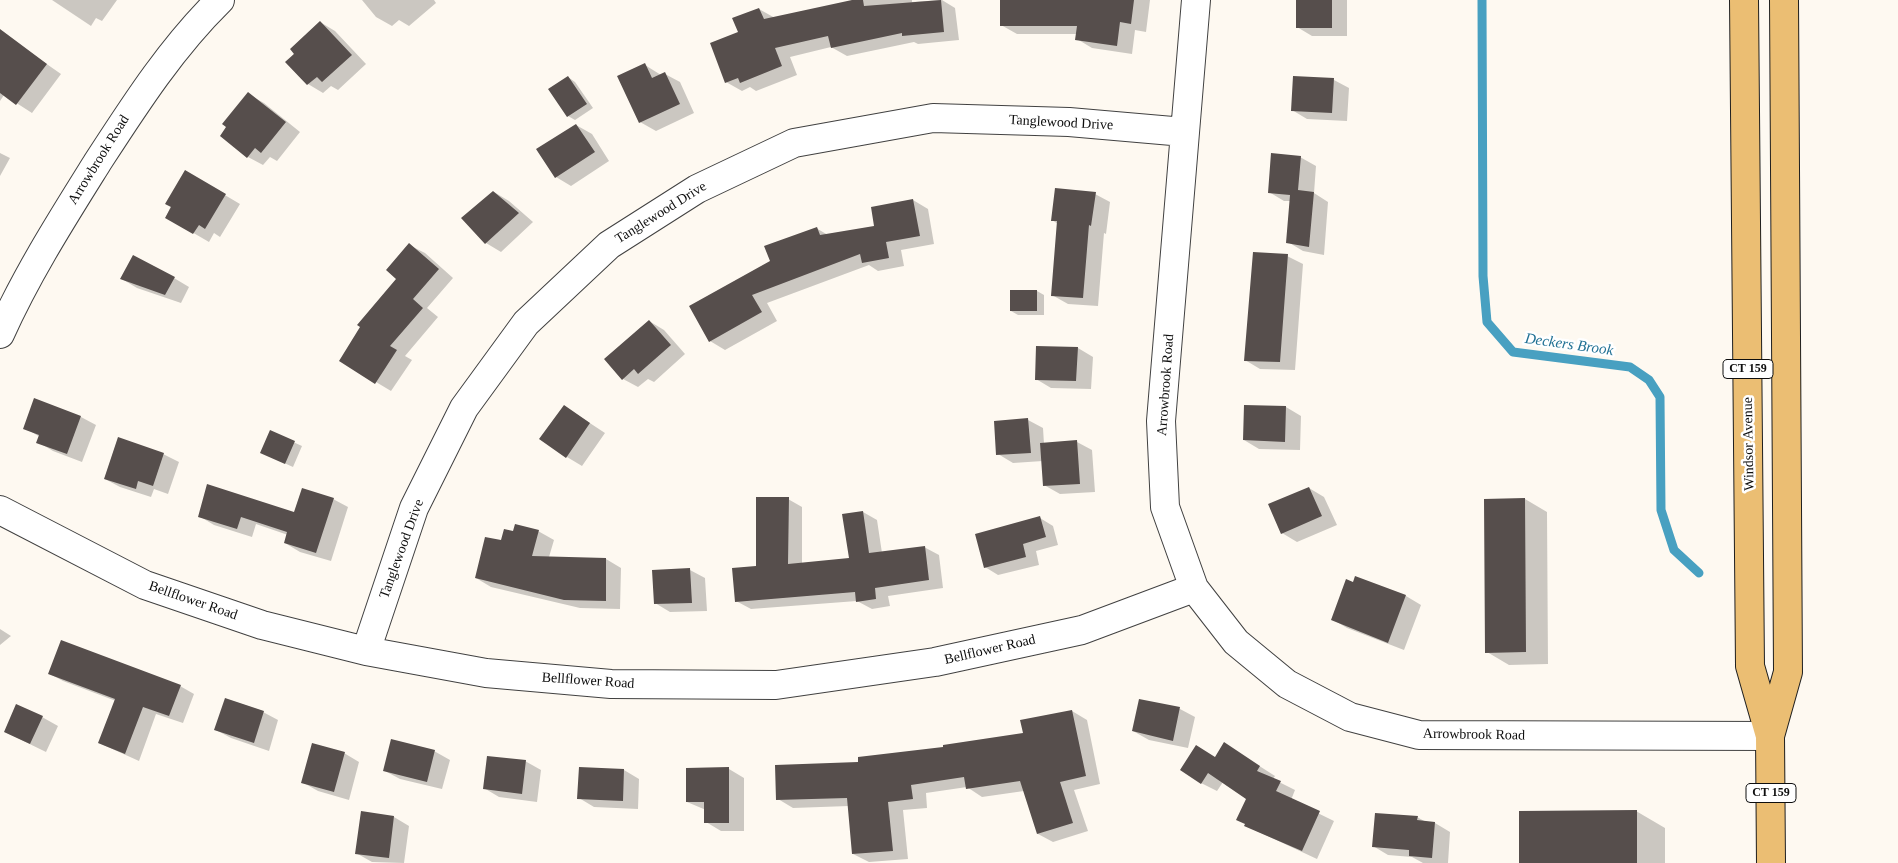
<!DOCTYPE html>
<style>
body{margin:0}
canvas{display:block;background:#fef9f1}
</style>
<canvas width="1898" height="863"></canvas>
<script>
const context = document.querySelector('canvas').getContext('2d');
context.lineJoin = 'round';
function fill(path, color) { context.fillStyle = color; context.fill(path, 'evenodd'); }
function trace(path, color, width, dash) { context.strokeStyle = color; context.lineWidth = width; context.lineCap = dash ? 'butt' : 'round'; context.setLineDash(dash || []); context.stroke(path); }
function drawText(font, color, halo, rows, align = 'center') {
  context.font = font + ' "Times New Roman",serif'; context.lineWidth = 5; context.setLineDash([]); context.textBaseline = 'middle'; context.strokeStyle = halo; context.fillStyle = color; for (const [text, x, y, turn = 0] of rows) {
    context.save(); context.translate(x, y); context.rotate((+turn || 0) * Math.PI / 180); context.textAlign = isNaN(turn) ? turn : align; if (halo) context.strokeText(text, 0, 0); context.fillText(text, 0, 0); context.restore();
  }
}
fill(new Path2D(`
 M52,0H117L102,21L96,18L91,26Z
 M362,0H434L436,3L409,26L399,20L392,26L376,17Z
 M857,0H912V2L942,0L955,8L959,40L918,44L914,42L847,56L831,47L790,57L797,75L756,91L750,87L742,91L726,82L739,33L759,9L775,18Z
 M1002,0H1150L1146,32L1135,30L1132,54L1092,48L1077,39V34H1017L1001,25Z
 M1297,0H1347V36H1312L1297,27Z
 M320,22L335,31L366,64L338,90L331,86L323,93L308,84L287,62Z
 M8,37L61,74L32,113L4,95L0,101V48Z
 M645,65L661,75L665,74L680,82L694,113L656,131L640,122Z
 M568,77L575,82L593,108L575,120L568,116Z
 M1294,77L1334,80L1349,88L1347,121L1307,119L1292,110Z
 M248,94L264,103L300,132L277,161L270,157L263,165L248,157Z
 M576,125L592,134L609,161L571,186L556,177Z
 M0,153L10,158L0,176Z
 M1300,157L1316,166L1314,193L1328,202L1324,255L1303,251L1288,242L1291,201H1284L1269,192Z
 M186,172L240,204L220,237L214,233L209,242L166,217Z
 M494,192L509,201L533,222L501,252L486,243Z
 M1095,194L1110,202L1106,234L1104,233L1098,306L1068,304L1052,295L1058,224L1052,220Z
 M913,200L928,209L934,244L901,250L904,266L878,271L869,265L767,303L777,321L725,350L710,341L771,262L816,228L828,235L875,227Z
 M409,245L425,253L453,278L427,308L438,317L405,356L412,360L391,391L341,361L362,327L398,279Z
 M1287,256L1303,264L1295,370L1260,369L1245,360Z
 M174,278L189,287L181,303L137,288L122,279Z
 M1011,291H1037L1044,295V315H1018L1011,311Z
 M649,321L664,330L685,354L654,382L648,379L638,387L623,379Z
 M1078,348L1093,357L1091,389L1051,388L1036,379Z
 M564,406L605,433L582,466L567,457Z
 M1286,407L1301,416L1300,450L1259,449L1244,440Z
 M81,417L96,425L82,462L53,451L38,442L40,437L25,428Z
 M1028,420L1043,428L1044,444L1077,442L1092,450L1095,492L1060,494L1044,485L1043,461L1013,463L998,454Z
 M271,432L302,446L293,467L262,453Z
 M163,454L179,462L168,494L154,489L151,497L120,487L105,479Z
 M1309,488L1324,497L1337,525L1297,542L1282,533Z
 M333,499L348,507L331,561L300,552L285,543L288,535L256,524L252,537L214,525L199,516L295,513Z
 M788,499L802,507V564L850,559L863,512L877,520L882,553L924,547L939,555L943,588L888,596L890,606L872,609L857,601L751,609L736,601L758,568Z
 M1525,499L1547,512L1548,664L1509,665L1487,652Z
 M1040,518L1053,526L1058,545L1036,551L1039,565L998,575L985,567Z
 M538,531L554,540L549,557L606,559L621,568L620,609L580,608L491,587L476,578L502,542L514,533Z
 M690,570L705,578L707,611L670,612L655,603Z
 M1356,578L1406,596L1421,605L1404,650L1347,628L1332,619Z
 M0,629L11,636L0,645Z
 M50,674L180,686L194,694L183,723L156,714L139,761L99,743L116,701L63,681Z
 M1140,700L1180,709L1195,717L1188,748L1149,740L1133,731Z
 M1072,711L1087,720L1100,784L1074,790L1088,831L1053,842L1038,834L1024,791L982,797L967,787L926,793L927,808L903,810L908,859L869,862L853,854L849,806L793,808L778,799L859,763L1025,734Z
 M263,712L278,720L269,751L231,738L216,730Z
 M42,717L58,726L46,752L5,732Z
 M1225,744L1275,776L1273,779L1295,790L1291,800L1334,821L1317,859L1246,826L1248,798L1223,782L1217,791L1201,783Z
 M434,751L450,760L442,789L400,779L385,771Z
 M344,753L359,762L349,800L318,791L302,782Z
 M525,761L541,770L537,802L499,797L484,788Z
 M729,769L744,778V831H721L706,822V810L687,802Z
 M624,770L639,779L638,809L594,807L579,798Z
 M1636,811L1665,828V863H1520Z
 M362,812L394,817L409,826L404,863L372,862L356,853Z
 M1417,817L1426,822L1435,823L1450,832L1448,863H1423L1412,857L1388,855L1373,846Z`), '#0003');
trace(new Path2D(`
 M1482,0L1483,276L1487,322L1513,352L1630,367L1649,380L1660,397L1661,510L1674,550L1699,573`), '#48a0c1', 9);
fill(new Path2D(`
 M852,0H863L864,6L941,0L944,32L902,36V33L831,48L828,36L775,48L782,66L740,83L738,78L725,83L710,43L738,32L732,18L759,8L764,19Z
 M1000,0H1134L1131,24L1120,22L1117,46L1075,40L1077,26H1000Z
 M1296,0H1332V28H1296Z
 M320,21L352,55L322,82L317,77L307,85L285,62L294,54L290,49Z
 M0,29L47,64L16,105L0,93Z
 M645,63L652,78L665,72L680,104L639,123L617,76Z
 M568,76L587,104L567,117L548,89Z
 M1293,76L1334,78L1332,113L1291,111Z
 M248,92L286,122L261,153L255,148L247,158L220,136L226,127L222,124Z
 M576,124L595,152L555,178L536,149Z
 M1271,153L1301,156L1298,190L1314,192L1309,247L1286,243L1290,195L1268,193Z
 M185,170L226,194L205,229L199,225L193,234L165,218L171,207L165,204Z
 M1055,188L1096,192L1091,226L1089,225L1083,298L1051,296L1057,221H1051Z
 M493,191L519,213L485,244L461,218Z
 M913,199L920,236L886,242L889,258L862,263L860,254L752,295L762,312L709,342L689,306L770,261L764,246L817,227L820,235L874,226L871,207Z
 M409,243L439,269L413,299L423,308L390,346L397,350L375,384L339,361L360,327L357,325L396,279L386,270Z
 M1253,252L1288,254L1280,362L1244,361Z
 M133,255L175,277L165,295L120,279Z
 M1010,290H1037V311H1010Z
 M649,320L671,345L638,374L634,369L622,380L604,359Z
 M1036,346L1078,347L1076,381L1035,380Z
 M34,398L81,416L67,454L36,443L39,435L23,429Z
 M564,405L590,423L566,458L539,439Z
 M1244,405L1286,406L1285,442L1243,440Z
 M1028,418L1031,453L996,455L994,421Z
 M270,430L295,441L285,464L260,453Z
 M118,437L164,453L153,486L138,481L136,489L104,479Z
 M1077,440L1080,484L1043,486L1040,443Z
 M207,484L294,512L302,488L334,498L316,553L284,543L287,532L241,517L237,529L198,517Z
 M1309,487L1322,516L1281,534L1268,504Z
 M756,497H789L788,564L849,558L842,514L863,511L869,553L925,546L929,580L875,588L876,599L856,602L855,592L735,602L732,568L756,566Z
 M1525,498L1526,652L1485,653L1484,499Z
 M1040,516L1046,537L1023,544L1026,557L984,568L975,534Z
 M515,524L539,530L532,556L606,558V601L564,600L475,578L485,537L501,540L504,529L513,531Z
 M690,568L692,603L654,604L652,570Z
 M1355,576L1406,595L1388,643L1331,620L1346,579L1353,582Z
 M61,640L181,685L169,716L143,707L125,754L98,743L115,699L48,674Z
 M225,698L264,711L254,743L214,730Z
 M1139,699L1180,707L1173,741L1132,731Z
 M16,704L43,716L30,744L4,732Z
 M1072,710L1086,776L1060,782L1073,823L1037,834L1020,781L966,789L964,777L911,785L913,799L888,802L893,851L852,854L847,798L776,800L775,765L858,762V757L943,747V745L1023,733L1020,720Z
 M391,739L435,750L427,782L383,771Z
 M1224,742L1260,766L1257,771L1281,781L1276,791L1320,811L1302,851L1244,826L1245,824L1236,820L1246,799L1208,773L1201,784L1180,770L1196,745L1215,757Z
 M312,743L345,752L334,792L301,783Z
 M487,756L526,760L522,794L483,789Z
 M579,767L624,769L623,801L577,799Z
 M729,767V823H704V802H686V768Z
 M1637,810V863H1519V811Z
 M361,811L394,816L389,858L355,854Z
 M1375,813L1418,816L1417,820L1435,822L1432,858L1409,856V850L1372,847Z`), '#564e4c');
const street = new Path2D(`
 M1196,0L1161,421L1165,507L1194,588L1236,642L1287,684L1350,717L1419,735L1770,736
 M0,334C27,274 62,219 97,163C134,106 171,48 220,0
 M0,510L145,585L262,625L366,651L486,673L611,684L776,685L935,662L1082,630L1194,588
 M366,651L414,508L464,408L526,323L609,245L697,189L794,143L933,118L1069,122L1184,132`);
const primary = new Path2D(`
 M1744,0L1750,666L1770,736
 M1771,863L1770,736L1788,672L1784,0`);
trace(street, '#414141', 30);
trace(primary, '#1f1f1f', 30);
trace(street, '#fff', 28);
trace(primary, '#ebbe73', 28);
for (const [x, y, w] of [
 [1748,369,50],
 [1771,793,50]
]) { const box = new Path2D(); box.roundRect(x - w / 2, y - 9.5, w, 19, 4); context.fillStyle = '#fff'; context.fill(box); trace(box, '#0e0e0e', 1); }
drawText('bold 12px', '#0e0e0e', null, [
 ["CT 159",1748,369],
 ["CT 159",1771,793]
]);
drawText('14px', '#0e0e0e', '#fff', [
 ["Tanglewood Drive",1061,123,3],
 ["Arrowbrook Road",99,160,-58],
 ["Tanglewood Drive",661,213,-32],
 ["Arrowbrook Road",1166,385,-86],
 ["Windsor Avenue",1749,444,-91],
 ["Tanglewood Drive",402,549,-70],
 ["Bellflower Road",193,601,19],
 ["Bellflower Road",990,650,-13],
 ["Bellflower Road",588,681,4],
 ["Arrowbrook Road",1474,735,1]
]);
drawText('italic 15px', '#237295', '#fff', [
 ["Deckers Brook",1569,345,8]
]);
</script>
